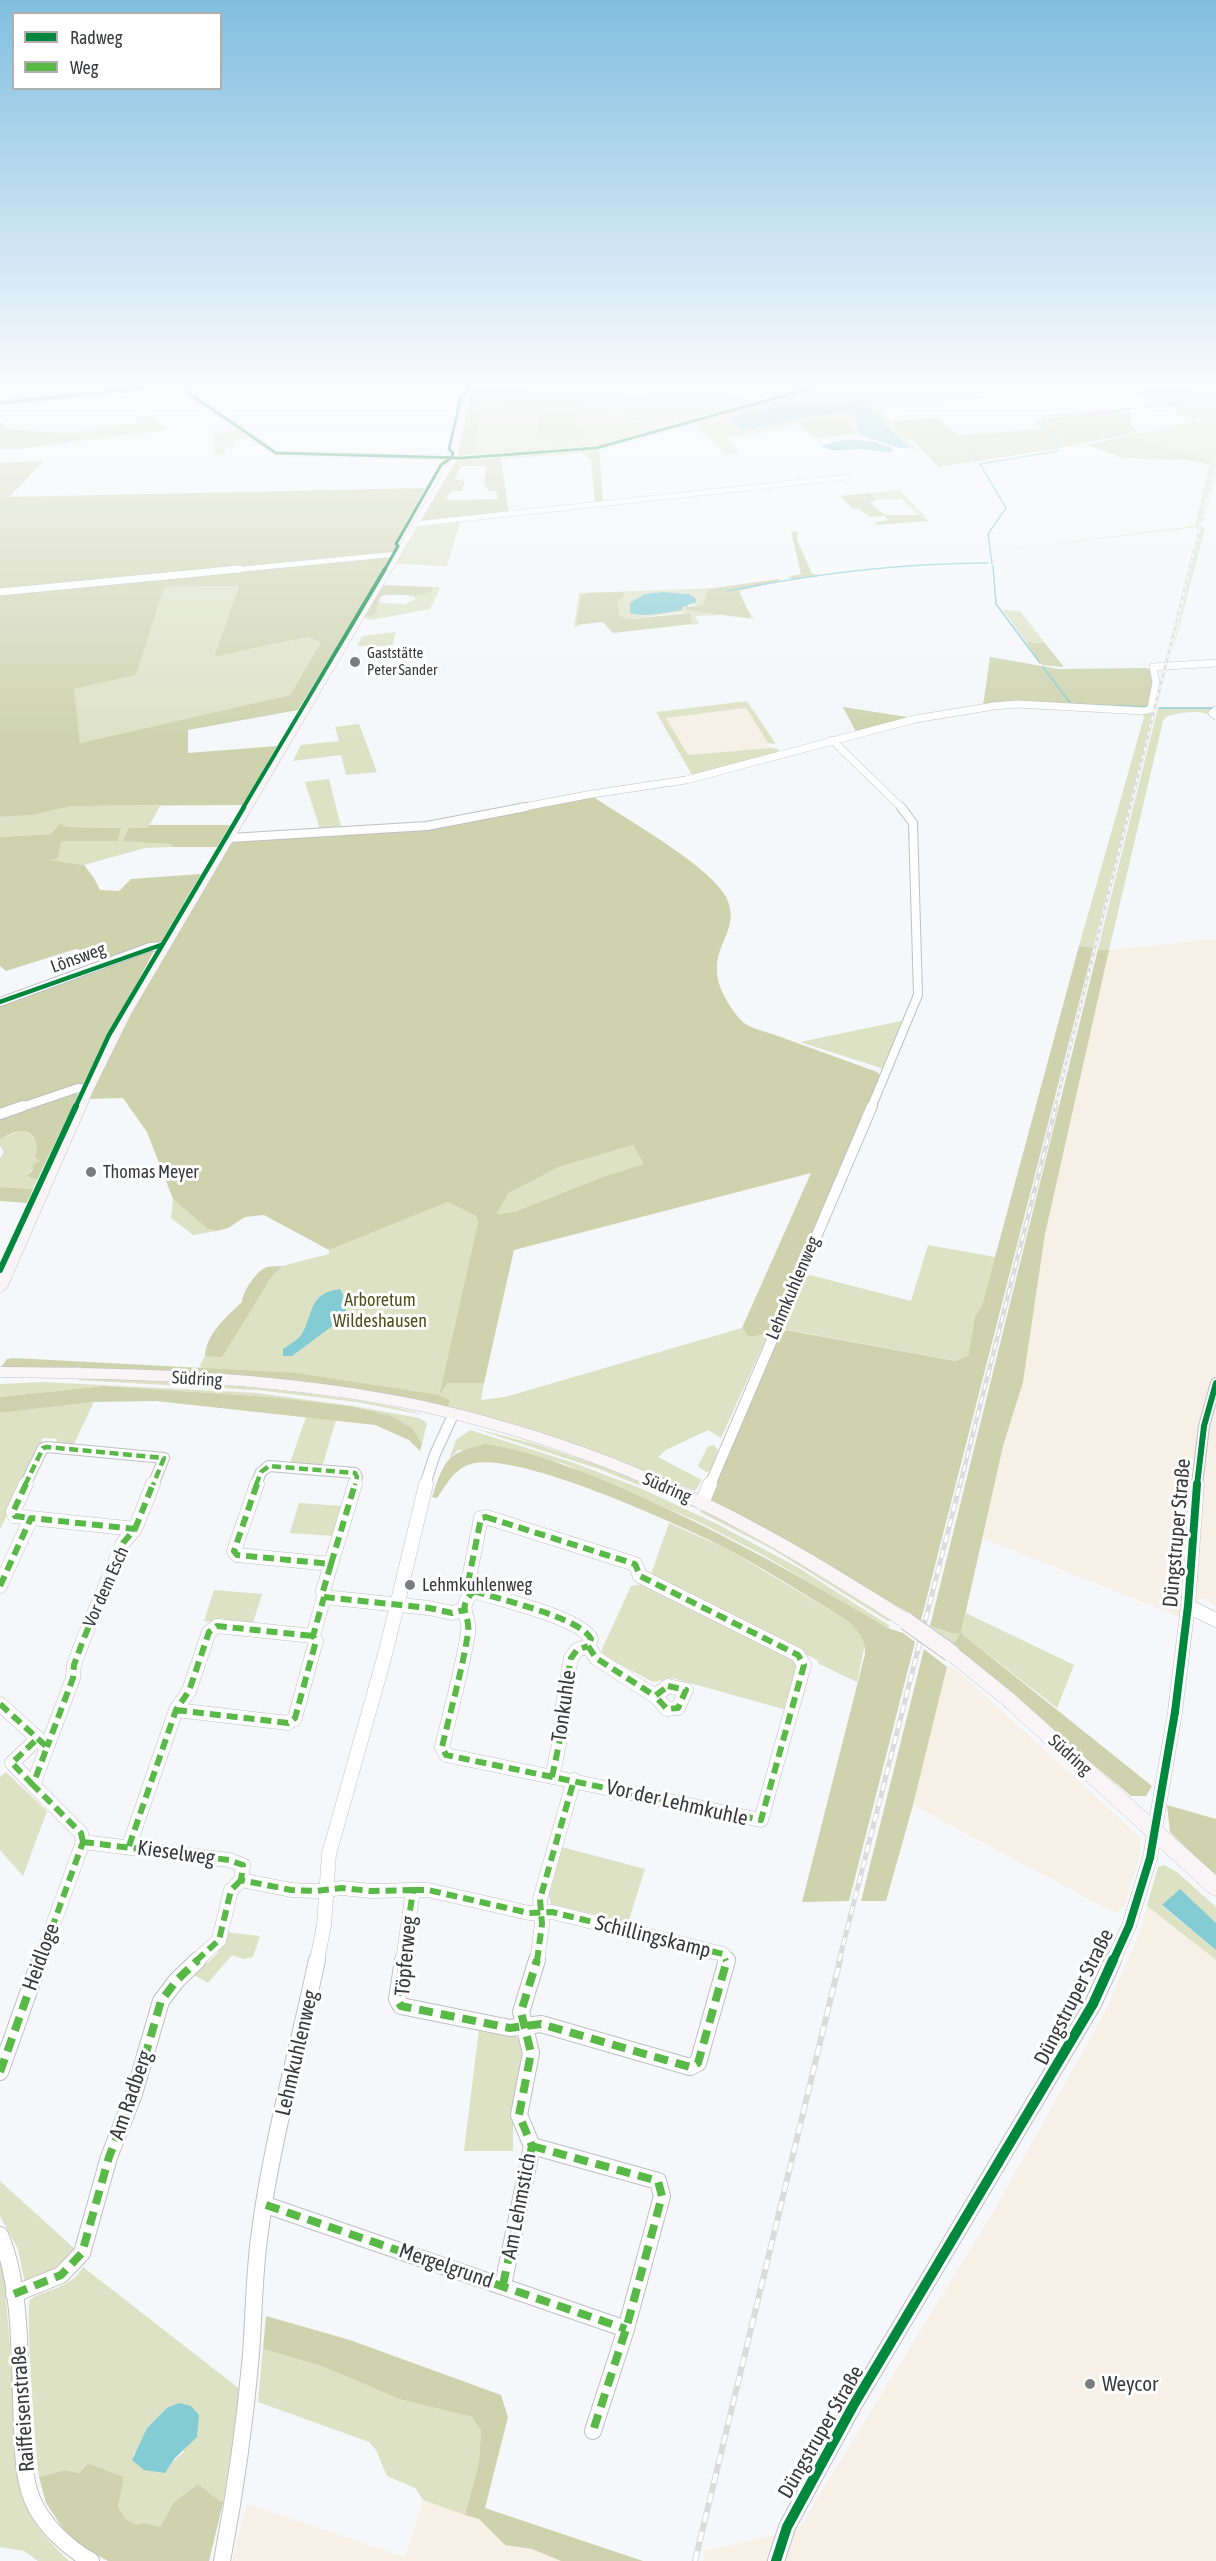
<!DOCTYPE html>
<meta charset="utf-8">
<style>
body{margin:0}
#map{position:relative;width:1216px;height:2561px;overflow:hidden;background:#f5f7fa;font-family:"Asap Condensed",sans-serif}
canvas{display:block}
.legend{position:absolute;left:12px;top:12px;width:210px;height:78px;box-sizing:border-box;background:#fff;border:2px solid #b0b0b1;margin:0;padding:8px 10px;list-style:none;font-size:18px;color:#393a3d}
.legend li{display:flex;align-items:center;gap:12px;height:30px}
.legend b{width:30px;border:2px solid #b0b0b1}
</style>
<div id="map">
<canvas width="1216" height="2561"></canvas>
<ul class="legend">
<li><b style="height:8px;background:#00873e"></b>Radweg</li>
<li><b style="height:8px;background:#58b947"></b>Weg</li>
</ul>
</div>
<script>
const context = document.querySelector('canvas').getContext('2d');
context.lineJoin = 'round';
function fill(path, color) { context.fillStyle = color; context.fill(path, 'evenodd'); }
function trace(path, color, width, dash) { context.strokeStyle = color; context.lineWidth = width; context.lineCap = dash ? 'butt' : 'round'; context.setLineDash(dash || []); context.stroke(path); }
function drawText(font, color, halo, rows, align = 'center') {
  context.font = font + ' "Asap Condensed",sans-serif'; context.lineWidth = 6; context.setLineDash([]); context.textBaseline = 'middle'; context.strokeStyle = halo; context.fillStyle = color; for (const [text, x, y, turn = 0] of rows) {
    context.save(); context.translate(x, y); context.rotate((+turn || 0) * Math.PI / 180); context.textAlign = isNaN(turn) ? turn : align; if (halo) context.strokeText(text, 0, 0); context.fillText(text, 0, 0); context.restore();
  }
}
fill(new Path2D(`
 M747,708L771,748L688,755L666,718Z
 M1216,939V1607L1203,1597L1178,1616L982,1538L1003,1446L1023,1382L1045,1234L1109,950Z
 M949,1666L961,1674L1140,1837V1854L1125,1905L1115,1913L913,1805L947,1667Z
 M1147,1906L1216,1960V2561H703L705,2551L798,2530L995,2209L1105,2012L1140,1932Z
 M423,2500L479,2519L505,2545L532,2549L561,2561H232L247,2504L405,2557Z`), '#f6f0e6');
fill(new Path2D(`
 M566,382L642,399L626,409L672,385L676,387L686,383L751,402L662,428L620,416L616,413L617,411L610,414L660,429L588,447L471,455L485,398L540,415L539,436L583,433L571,418L598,411L565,399L577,386L565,384Z
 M741,382H795L799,387L778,394L742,391L729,388Z
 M838,382H941L983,398L881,411L912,439L909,441L918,450H912L861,400L773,407L729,419L741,431L806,417L833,415V412L855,414V426L864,437L856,434L847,421L820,419L750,435L726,437L740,453L725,455L694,422Z
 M1183,382H1205L1216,388V416C1193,421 1188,416 1168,405L1209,396Z
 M150,415L165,430L221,423L81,441L77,434L61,433L142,422L135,417Z
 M1216,417V455L1198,527L994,551L1195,526L1211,460L1126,436Z
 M239,430L249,438L236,439L235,446L226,447L224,455H214L213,434Z
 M900,490L929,521L918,515L902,499L877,500L868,493Z
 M460,522L447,566L395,564L417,527Z
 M1201,528H1205L1169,665Z
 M240,586L214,657L307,637L321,642L290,695L80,743L73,689L136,675L163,587Z
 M433,587H441L430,609L371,620L362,618L376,609L379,601L381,603L405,604L416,599L408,595L428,593Z
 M717,588L708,589L703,605H688V610L747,618L749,615L739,595L754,619L721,615L695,616L699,624L690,625L692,623L683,612L630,619L618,616L617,601L625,594L596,593L577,625L581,626L574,627L579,593ZM663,592L689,594L694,604L687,605L682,610L645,614V594Z
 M1003,610L1020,611L1045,643L1026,642Z
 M396,632L392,646H357L362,636Z
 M747,701L776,744L768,743L746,708L666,718L688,755L771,748L778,749L780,753L694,777L597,792L692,775L656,712Z
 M1158,708H1216L1214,717C1199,709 1181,712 1165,717L1163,721L1109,950L1098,949Z
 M1141,711L1153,713L1093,948L1079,946L1144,717Z
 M359,724L377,772L346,775L341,755L293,761L301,745L339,741L335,727Z
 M329,779L341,826L320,829L305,782Z
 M72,806H160L148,828L174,844L171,847L145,848L84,865L48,860L61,841H118L121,828L66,827L51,834L0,837V817L32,815Z
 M906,1020L884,1069L800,1042Z
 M22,1130C37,1134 37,1147 40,1161L26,1176L37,1180L33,1189L0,1187V1158L4,1152L0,1146V1139Z
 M633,1145L645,1164L602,1177L514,1212L495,1214L509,1193L559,1167Z
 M173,1199L207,1227L217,1231L193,1235L171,1218Z
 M448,1202L476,1216L478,1222L439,1394L448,1383H484L481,1400L505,1397L742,1328L749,1337L768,1334L721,1438L708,1430L666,1450L658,1457L702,1480L695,1491L516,1425L199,1367L205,1356H222L271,1278L282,1266L329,1254V1250Z
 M928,1245L995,1257L982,1306L975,1316L968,1356L957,1361L783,1329L805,1276L810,1275L911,1301Z
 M87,1378C171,1382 255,1385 339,1398C367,1402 397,1406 424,1415L357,1402L257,1390L75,1380Z
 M43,1382L257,1393L353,1406L419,1418L427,1423L422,1444L413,1429L349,1406L271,1397L104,1386L0,1397V1384Z
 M94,1402L73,1446L55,1445L57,1439L43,1438L0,1530V1413Z
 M306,1417L336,1420L322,1467L290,1463Z
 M473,1428L535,1444L611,1469L698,1506V1509L599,1469Z
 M470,1430L574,1463L640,1488L717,1524L799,1568L890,1626L888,1628L761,1554L701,1523L562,1463L458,1450L449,1459L456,1440Z
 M714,1445L718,1450L710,1471L706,1472L698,1466L708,1446Z
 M299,1503L342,1506L334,1536L290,1533Z
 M702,1508L773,1545L893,1621H888L772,1549L700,1512Z
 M669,1523L729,1550L848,1621L859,1632L865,1644L857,1682L819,1664L817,1660L650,1577Z
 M644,1584L796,1659L797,1663L786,1708L783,1709L672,1678L653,1682L602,1655V1649L631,1586Z
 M214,1590L262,1594L252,1626L204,1621Z
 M966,1613L1074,1665L1057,1708L961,1633L954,1644L930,1626L954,1634L961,1633Z
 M6,1772L47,1811L23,1876L0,1850V1777Z
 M562,1847L645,1869L629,1920L626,1922L551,1904L549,1896Z
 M1164,1865L1177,1872L1216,1907V1923L1180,1890L1162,1906L1216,1950V1960L1147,1906L1158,1867Z
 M225,1932L260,1936L253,1957L243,1959L232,1955L208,1983L194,1975L218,1953Z
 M479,2029L515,2035L525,2048L513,2117V2151H464Z
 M0,2181L76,2250L66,2269L25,2283L18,2249L0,2216Z
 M0,2255L4,2271C7,2314 11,2356 14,2399C16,2436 11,2474 27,2508C37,2530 52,2544 69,2561H38L24,2551L0,2547Z
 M83,2267L241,2390L223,2503L198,2484L174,2502L160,2527L144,2523L136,2525L126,2519L118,2507L123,2477C113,2474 96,2464 86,2464L79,2473L65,2470L39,2477C36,2457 25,2309 30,2300C36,2291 70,2291 83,2267ZM167,2408L184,2452C174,2459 170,2468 159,2473L151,2469H144L133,2455L139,2448L147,2428Z
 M263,2349L324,2367L399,2399L472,2417L481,2431L479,2462L465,2515L423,2500L415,2488L387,2476L376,2450L369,2442L258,2402Z`), '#dde2c5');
fill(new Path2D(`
 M489,382L495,384L515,382L544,388L537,392C550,395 559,390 572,392L566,400L600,411L571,418L584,434L539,436V415L485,398L472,455L457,457L474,385Z
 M1116,382H1183L1209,396L1169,405L1191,418L1199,419L1191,421L1168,407Z
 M1104,411L1130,412L1131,425L1138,432L1055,449L938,467L917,444L891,421L937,418L958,435L1043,429L1039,425L1042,420Z
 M820,419L847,421L856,434L816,438L798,424Z
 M2,422L3,426L9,429L77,434L82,440L19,449H0V423Z
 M1126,436L1211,460V465L1187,460L1124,458L1087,445Z
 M599,448L603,503L595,504L591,460L582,453L501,459L509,514L419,523L456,459ZM461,466H487L484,482L488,491H496L498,499L449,500L446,496L454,491H462L465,481L455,479Z
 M44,461L9,497L425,488L394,545L397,547L394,553L0,591V463Z
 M868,493L877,500L870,503L886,515H918L929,521L875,525L876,522L888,520L885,516L870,517L859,509H853L840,496Z
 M791,531L798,532L797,540L812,573L820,576L793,579L787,577L801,574Z
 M392,555L298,710L188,730V753L277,746L243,805L72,806L32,815L0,817V593ZM239,586L214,657L307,637L321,642L290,695L80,743L74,689L136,675L164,587Z
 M778,579L780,581L739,591L750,616L747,618L687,610L684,607L703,605L708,589Z
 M382,585L433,587L432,591C418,599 397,592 381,596L376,609L378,612L371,616H364Z
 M624,592L626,594L617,601L619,616L630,619L690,613L692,624L613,633L603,622L576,625L581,596L588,593Z
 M1026,642L1045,643L1064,667L1042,665Z
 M990,657L1059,669L1146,668L1151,670L1154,687L1147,708L983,706Z
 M843,707L913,718L856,732Z
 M589,797L595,798C626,819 710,866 726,897C741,927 715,943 717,971C717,988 732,1012 744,1023C752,1029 768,1032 778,1036C811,1048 844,1060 877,1072L882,1078L768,1334L749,1337L742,1328L811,1173L514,1250L484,1383H448L439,1395L450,1400L447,1408L424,1401L84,1370L81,1367H1L7,1359L14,1358L297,1373L439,1395L478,1222L476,1216L448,1202L329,1250L264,1215L245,1217L228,1228L217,1231L207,1228L173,1199L147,1132L123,1098L87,1099L127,1015L233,840L420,829ZM633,1145L644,1164L602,1177L514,1212L496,1214L509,1193L559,1167Z
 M60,824L66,827L121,828L118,841H61L58,858L50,860L84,865L94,878L100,890L119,891L131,879L201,874L161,942L107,961L88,952L76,949L6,971L0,966V837L51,834Z
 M149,825H230L217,847H171L173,844L123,841L129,828H148Z
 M1079,946L1093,948L921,1620L783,1540L711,1503V1495L778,1336L786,1330L956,1361L968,1356L975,1316L982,1306L995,1257Z
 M155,949L82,1086L0,1113V1004Z
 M1098,949L1109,950L1045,1234L1023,1382L1003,1446L961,1633L1152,1786L1146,1796H1131L957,1650L954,1644L960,1633L954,1634L930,1626Z
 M77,1093L78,1096L37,1180L26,1176L32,1171L33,1164L40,1161L35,1157C39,1148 36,1132 23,1131C15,1130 7,1136 0,1139V1115Z
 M0,1187L33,1189L27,1203L0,1201Z
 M282,1266L271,1278L222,1357L205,1356C206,1334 227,1316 242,1302C243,1291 256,1271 267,1267C272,1266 278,1266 282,1266Z
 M104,1386L271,1397L349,1406L391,1416L413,1429L422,1444L420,1451L409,1440L375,1425L156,1401L94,1402L0,1413V1397Z
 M486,1444C539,1453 588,1473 637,1495C724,1533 806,1580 888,1628L903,1633L915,1642L849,1901L802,1902L865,1654C866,1639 858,1631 848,1621C809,1597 771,1573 731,1551C685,1527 517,1450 471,1464C454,1469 447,1484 437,1498L432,1497C445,1459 446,1453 486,1444Z
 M924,1649L947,1667L913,1805L886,1901H861Z
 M1167,1805L1216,1819V1877L1170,1832Z
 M266,2316L350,2340L501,2395L508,2417L485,2508L643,2561H561L532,2549L505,2545L479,2519L465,2515L479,2462L481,2431L472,2417L399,2399L324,2367L263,2349Z
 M87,2464C95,2464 113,2474 124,2477L118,2507L126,2519L136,2525L144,2523L160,2527L174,2502L198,2484L223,2503L209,2561H108L83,2547L64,2530L46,2503L39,2477L65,2470L79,2473Z`), '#ced3ae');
fill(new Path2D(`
 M861,400L910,448C898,449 893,446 882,442C863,436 856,437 855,414L834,412L833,415L806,417L741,431L729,418L773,407Z
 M849,439L876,442L892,448V452C882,453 873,450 863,449C849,448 833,455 821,445Z
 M663,592L689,594L696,599V602L683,607L682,610C665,612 647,618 630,613V603L645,594Z
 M340,1289L348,1305L342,1319L292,1356H283V1349C289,1345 298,1340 302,1334C314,1312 309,1293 340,1289Z
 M1180,1889L1216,1923V1950L1162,1905Z
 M179,2403L191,2406L199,2415L197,2437L175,2458L165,2473L144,2470L132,2460L147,2428L167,2408Z`), '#84ccd3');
trace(new Path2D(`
 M1207,382L1216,386
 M463,394L467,383
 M1166,405L1216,395
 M1050,416L1162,406
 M1046,417L1037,423L1058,439L1057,449
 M972,454L979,461
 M992,564L988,534L1006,508L980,464L1058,451
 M993,566L996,604L1040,663
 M727,591C813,574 900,563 988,563
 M1043,667L1071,704L1148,707
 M1159,708H1216`), '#84ccd3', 1.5);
const minorFar5 = new Path2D(`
 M0,403L180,384L187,392L276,453L463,458L596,448L834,382
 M415,524L848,477
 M223,571L398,554`);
const minorFar4 = new Path2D(`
 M0,592L239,569
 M1216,710L1212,713L1216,716
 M832,740L902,808
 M519,808L592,794L686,780L915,719L994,706L1017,704L1144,711L1151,709L1156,682L1153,667L1216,663`);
const minorFar3 = new Path2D(`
 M230,838L427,826L526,807
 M0,1002L150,947L166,946
 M19,1108L78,1088L88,1089
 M871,1108L918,995L913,823L901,807`);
const minorFar2 = new Path2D(`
 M0,1114L23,1106
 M25,1485L43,1448L47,1447L164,1458L153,1485
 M256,1485L261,1472L269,1466L355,1473L357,1477L355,1485
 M425,1485L435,1454L453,1415
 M710,1485L872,1106
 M1197,1485L1204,1426L1216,1383`);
const minorFar1 = new Path2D(`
 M26,1484L13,1512L15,1516L31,1518
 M257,1484L234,1551L237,1555L331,1564
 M702,1503L710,1484
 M486,1517L635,1564L640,1576L798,1655L804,1665L761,1820L446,1755L442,1747C451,1709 462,1671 468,1633C471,1614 455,1610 474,1591L469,1578L481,1518Z
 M135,1529L153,1484
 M331,1564L323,1591L324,1597L429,1608L452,1613L464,1610
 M331,1564L355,1484
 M0,1586L31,1518L135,1529L123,1543L82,1643L74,1665L73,1678L47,1747
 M474,1591C498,1599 582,1618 591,1639L588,1646L596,1658L655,1696
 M1188,1606L1216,1620
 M668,1686L686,1690L678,1708L667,1709L655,1696Z
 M0,1704L47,1747L33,1785L81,1833L83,1842
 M176,1710L288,1723L295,1718L316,1641L313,1636L324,1597
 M552,1777L562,1730L563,1705L571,1658L577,1650L588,1646
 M33,1785L12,1763L38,1738
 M83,1842L229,1860L243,1865L241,1880L291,1890L315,1891L342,1888L371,1891L413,1890
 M129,1846L176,1710L189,1691L209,1632L217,1626L313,1636
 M413,1890H428L529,1913L552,1912L723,1954L726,1961
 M40,1961L83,1842
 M196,1961L219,1940L231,1890L241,1880
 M317,1961L324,1925L329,1854L386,1651L426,1484
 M403,1961L413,1890
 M537,1961L542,1924L540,1899L574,1780
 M1113,1961L1129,1926L1150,1858L1175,1712L1188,1606L1197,1484`);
const minor = new Path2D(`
 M403,1960L397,1999L401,2006L510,2028L541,2024L690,2067L698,2063L727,1960
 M0,2072L40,1960
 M532,2146L658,2181L662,2196L626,2329L593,2431
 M266,2205L626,2329
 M0,2235C23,2288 19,2368 22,2426C23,2450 23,2476 32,2499C42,2524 68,2548 91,2561
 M503,2285L532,2146L519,2115L531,2053L521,2012L537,1960
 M14,2294L61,2275L82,2253L109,2157L134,2094L161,2001L177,1980L198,1960
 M222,2561C235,2493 245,2423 251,2354C254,2313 254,2272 260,2231C272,2139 298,2050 317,1960
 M776,2561L787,2527L853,2406L1093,2004L1113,1960`);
const secondary = new Path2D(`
 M468,382H474L456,461L131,1014L94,1089L7,1288L0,1293V1273L82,1089L119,1014L450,461Z
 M0,1367C135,1368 271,1371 404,1397C509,1418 610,1453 706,1498C778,1532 845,1574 912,1616L914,1621L912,1626L906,1628L900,1626C834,1584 768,1542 698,1508C605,1463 506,1429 405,1408C272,1382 135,1379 0,1377Z
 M951,1646L957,1648L1014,1694L1216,1875V1896L1209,1893L1002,1704L945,1658L943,1653L945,1648Z`);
trace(minorFar5, '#bec0c2', 6);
trace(minorFar4, '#bec0c2', 8);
trace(minorFar3, '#bec0c2', 10);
trace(minorFar2, '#bec0c2', 12);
trace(minorFar1, '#bec0c2', 15);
trace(minor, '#bec0c2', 18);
trace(secondary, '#bec0c2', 1);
trace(minorFar5, '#fefefe', 5);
trace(minorFar4, '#fefefe', 7);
trace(minorFar3, '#fefefe', 8);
trace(minorFar2, '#fefefe', 10);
trace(minorFar1, '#fefefe', 14);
trace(minor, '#fefefe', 16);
fill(secondary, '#f9f5f7');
const railFar3 = new Path2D(`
 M1055,1108L1216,463`);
const railFar2 = new Path2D(`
 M960,1485L1056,1106`);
const railFar1 = new Path2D(`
 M839,1961L960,1484`);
const rail = new Path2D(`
 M695,2561L840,1960`);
trace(railFar3, '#dbdbdc', 3);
trace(railFar2, '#dbdbdc', 4.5);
trace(railFar1, '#dbdbdc', 5);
trace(rail, '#dbdbdc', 6);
trace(railFar3, '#fff', 1.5, [4]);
trace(railFar2, '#fff', 2, [7]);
trace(railFar1, '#fff', 3, [8]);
trace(rail, '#fff', 4, [10]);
const secondaryBridge = new Path2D(`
 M906,1621L951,1653`);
trace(secondaryBridge, '#bec0c2', 19, []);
trace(secondaryBridge, '#f9f5f7', 17);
trace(new Path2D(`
 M25,1485L43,1448L47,1447L164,1458L153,1485
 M256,1485L261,1472L269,1466L355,1473L357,1477L355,1485`), '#58b947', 4.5, [9, 4.5]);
trace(new Path2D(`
 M26,1484L13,1512L15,1516L31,1518
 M257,1484L234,1551L237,1555L331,1564
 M486,1517L635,1564L640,1576L798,1655L804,1665L761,1820L446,1755L442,1747C451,1709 462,1671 468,1633C471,1614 455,1610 474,1591L469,1578L481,1518Z
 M135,1529L153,1484
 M331,1564L323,1591L324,1597L429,1608L452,1613L464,1610
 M331,1564L355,1484
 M0,1586L31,1518L135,1529L123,1543L82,1643L74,1665L73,1678L47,1747
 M474,1591C498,1599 582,1618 591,1639L588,1646L596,1658L655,1696
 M668,1686L686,1690L678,1708L667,1709L655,1696Z
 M0,1704L47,1747L33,1785L81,1833L83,1842
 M176,1710L288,1723L295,1718L316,1641L313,1636L324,1597
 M552,1777L562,1730L563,1705L571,1658L577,1650L588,1646
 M33,1785L12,1763L38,1738
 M83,1842L229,1860L243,1865L241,1880L291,1890L315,1891L342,1888L371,1891L413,1890
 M129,1846L176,1710L189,1691L209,1632L217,1626L313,1636
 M413,1890H428L529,1913L552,1912L723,1954L726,1961
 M40,1961L83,1842
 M196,1961L219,1940L231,1890L241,1880
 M403,1961L413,1890
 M537,1961L542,1924L540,1899L574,1780`), '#58b947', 6, [11, 6]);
trace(new Path2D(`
 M403,1960L397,1999L401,2006L510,2028L541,2024L690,2067L698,2063L727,1960
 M0,2072L40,1960
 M532,2146L658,2181L662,2196L626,2329L593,2431
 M266,2205L626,2329
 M503,2285L532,2146L519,2115L531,2053L521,2012L537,1960
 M14,2294L61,2275L82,2253L109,2157L134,2094L161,2001L177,1980L198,1960`), '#58b947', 8, [14, 8]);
trace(new Path2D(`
 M0,403L180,384L187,392L276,453L463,458L596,448L834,382
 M384,571L398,546L396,544L441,465L452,457L453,453L449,449L461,397L467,392L469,382`), '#00873e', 3);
trace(new Path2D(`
 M243,808L385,569`), '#00873e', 4);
trace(new Path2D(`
 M0,1002L161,945
 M75,1108L109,1035L244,807`), '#00873e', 4.5);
trace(new Path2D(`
 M0,1270L76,1106
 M1197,1485L1204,1426L1216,1383`), '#00873e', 6);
trace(new Path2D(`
 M1113,1961L1129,1926L1150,1858L1175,1712L1188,1606L1197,1484`), '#00873e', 8);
trace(new Path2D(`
 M776,2561L787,2527L853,2406L1093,2004L1113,1960`), '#00873e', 10);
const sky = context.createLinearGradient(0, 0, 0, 740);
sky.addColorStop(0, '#80bee0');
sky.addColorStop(0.52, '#fafbfd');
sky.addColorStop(1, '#fafbfd00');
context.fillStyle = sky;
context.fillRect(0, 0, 1216, 740);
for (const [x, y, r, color] of [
 [355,662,6,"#7b7c7f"],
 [91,1172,6,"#7b7c7f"],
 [410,1585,6,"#7b7c7f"],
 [1090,2384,6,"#7b7c7f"]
]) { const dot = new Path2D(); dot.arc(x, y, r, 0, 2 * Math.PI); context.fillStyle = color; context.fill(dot); trace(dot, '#fff', 2); }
drawText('15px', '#393a3d', '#fff', [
 ["Gaststätte",367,653],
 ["Peter Sander",367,670]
], 'left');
drawText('18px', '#393a3d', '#fff', [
 ["Lönsweg",78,958,-20],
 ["Lehmkuhlenweg",793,1288,-67],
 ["Südring",197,1379,3],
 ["Südring",667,1488,23],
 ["Vor dem Esch",106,1587,-66],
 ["Südring",1070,1755,42]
]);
drawText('18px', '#393a3d', '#fff', [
 ["Thomas Meyer",103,1172],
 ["Lehmkuhlenweg",422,1585]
], 'left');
drawText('18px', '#4c511b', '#fff', [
 ["Arboretum",380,1300],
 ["Wildeshausen",380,1321]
]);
drawText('21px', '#393a3d', '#fff', [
 ["Düngstruper Straße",1177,1533,-85],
 ["Tonkuhle",564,1706,-82],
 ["Vor der Lehmkuhle",677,1803,13],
 ["Kieselweg",176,1853,8],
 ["Schillingskamp",653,1937,14],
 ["Töpferweg",406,1956,-85],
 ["Heidloge",41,1957,-70],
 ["Düngstruper Straße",1074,1997,-63],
 ["Lehmkuhlenweg",297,2053,-77],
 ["Am Radberg",131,2095,-71],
 ["Am Lehmstich",519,2206,-79],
 ["Mergelgrund",446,2266,19],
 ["Raiffeisenstraße",23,2409,-94],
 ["Düngstruper Straße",821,2432,-60]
]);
drawText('21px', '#393a3d', '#fff', [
 ["Weycor",1102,2384]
], 'left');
</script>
